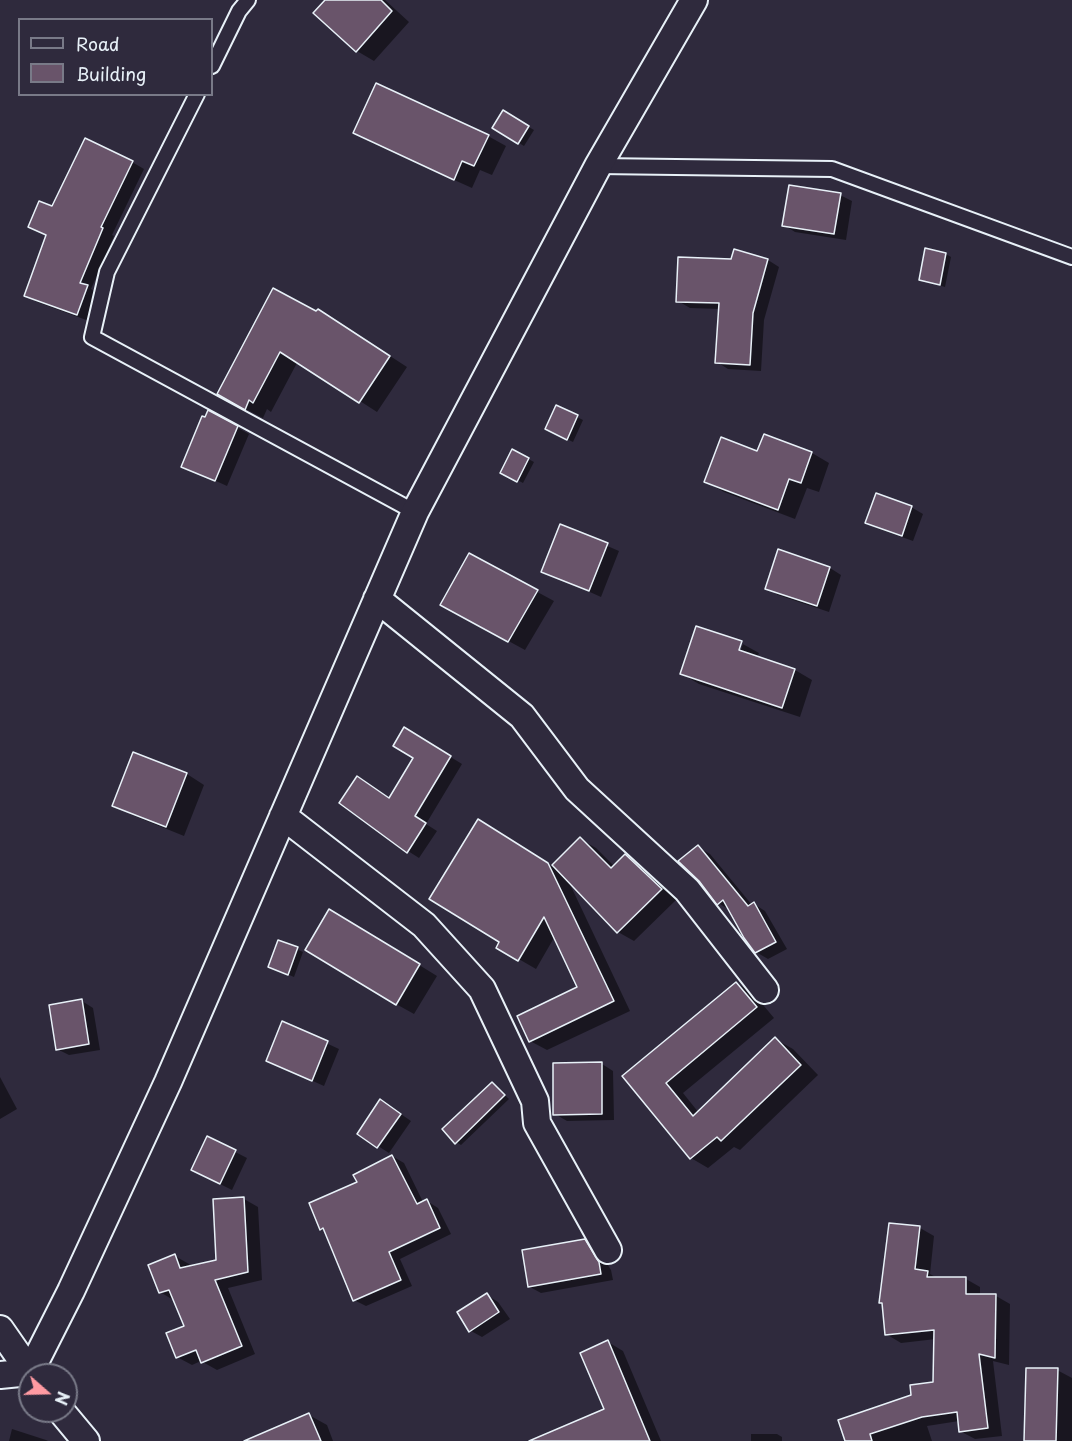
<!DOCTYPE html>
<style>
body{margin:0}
#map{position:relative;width:1072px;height:1441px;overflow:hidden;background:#2f2a3d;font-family:"Playpen Sans",sans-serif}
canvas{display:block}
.legend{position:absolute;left:18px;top:18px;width:195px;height:78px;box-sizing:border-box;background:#2f2a3d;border:2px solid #797a88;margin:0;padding:8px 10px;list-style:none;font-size:18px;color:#e8f1f8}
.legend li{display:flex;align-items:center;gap:12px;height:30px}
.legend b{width:30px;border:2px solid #797a88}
.north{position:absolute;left:18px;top:1363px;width:60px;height:60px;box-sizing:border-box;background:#2f2a3d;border:2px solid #797a88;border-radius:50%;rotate:110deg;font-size:16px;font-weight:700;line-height:24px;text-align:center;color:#e8f1f8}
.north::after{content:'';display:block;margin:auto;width:21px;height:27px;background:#ff9aa2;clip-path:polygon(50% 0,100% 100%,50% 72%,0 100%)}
</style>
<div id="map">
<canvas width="1072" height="1441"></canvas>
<ul class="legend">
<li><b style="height:8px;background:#2f2a3d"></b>Road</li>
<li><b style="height:16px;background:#69546a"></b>Building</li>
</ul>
<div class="north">N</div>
</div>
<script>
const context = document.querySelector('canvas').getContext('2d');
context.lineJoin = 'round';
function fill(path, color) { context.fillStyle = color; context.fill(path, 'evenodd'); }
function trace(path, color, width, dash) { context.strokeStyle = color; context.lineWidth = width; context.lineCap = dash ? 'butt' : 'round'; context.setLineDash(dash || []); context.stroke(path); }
fill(new Path2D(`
 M327,0H385L409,22L374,61L357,51Z
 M503,112L534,130L524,146L494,128Z
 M355,133L488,136L506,146L492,175L480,170L472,188L372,143Z
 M132,162L144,169L112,235L114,236L91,289L98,293L89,321L37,302L26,295L47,236L30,227L53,208Z
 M840,195L852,201L846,240L795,232L784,225Z
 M735,251L768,260L779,267L764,320L761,371L728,369L717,362L720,309L690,308L678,301L732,261Z
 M946,254L951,257L945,287L921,280Z
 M274,290L336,321L407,367L377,412L298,361L271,412L267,409L263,418L236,404Z
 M557,407L583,420L573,442L552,432Z
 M209,412L249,434L227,486L183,466Z
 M513,451L534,462L523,483L502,472Z
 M758,453H812L829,463L819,492L807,488L795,519L724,492L706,482Z
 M911,507L923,514L913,541L879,529L867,523Z
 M561,526L619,551L601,597L543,571Z
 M779,551L830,568L841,575L829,612L778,595L767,588Z
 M469,555L554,601L525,650L459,614Z
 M741,643L759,653L757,658L795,670L812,680L800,717L699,684L682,674ZM740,644H743L738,658Z
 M405,729L462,764L426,824L437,831L419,858L408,851L390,799L415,757Z
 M134,754L187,774L204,785L184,836L132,815L114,805Z
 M495,831L553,867L580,839L596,848L614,866L625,855L641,865L677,899L634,941L618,932L568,880L630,1011L547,1050L530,1041L579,987L555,936L536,969L498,947L501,942Z
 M698,847L710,854L752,905L754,904L765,911L787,949L768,959L756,952L730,910L718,903Z
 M348,921L437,976L414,1014L396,1004Z
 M279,941L303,952L294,977L275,969Z
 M736,983L754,994L774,1018L683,1093L699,1113L775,1039L793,1049L818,1075L740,1150L734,1147L708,1168L691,1158L624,1077Z
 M82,1001L93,1008L100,1050L69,1055L57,1049Z
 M283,1023L339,1049L324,1086L268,1061Z
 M602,1064L613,1071L614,1120L567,1121L555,1114Z
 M0,1077L17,1109L0,1119Z
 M493,1084L509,1099L461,1145L456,1142Z
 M392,1108L411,1121L389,1153L378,1146Z
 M208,1138L247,1158L232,1190L204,1176Z
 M392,1156L404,1163L423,1202L427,1201L438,1208L451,1234L400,1259L412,1286L366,1306L354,1300L325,1231L321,1229L359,1183Z
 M244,1199L258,1207L262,1280L228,1288L255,1354L217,1370L201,1361L192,1365L177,1357L186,1327L175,1301L160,1292L175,1256L189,1264L190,1267L218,1261Z
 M920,1228L934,1236L930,1274L939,1279H966L980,1287V1295L996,1296L1010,1304L1009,1365L993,1361L1002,1436L975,1439L960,1431L959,1421L927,1426L932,1441H847L935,1383L936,1339L901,1343L886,1334Z
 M585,1241L597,1248L611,1270L613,1280L541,1293L530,1287Z
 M487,1295L498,1302L510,1319L482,1337L471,1331Z
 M608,1342L623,1351L661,1441H553L606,1410Z
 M1057,1370L1072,1378V1441H1026Z
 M309,1415L327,1425L333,1441H247Z
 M12,1429L46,1440L48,1441H9Z
 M751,1434H777L782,1437V1441H751Z`), '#0007');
const building = new Path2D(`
 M325,0H381L392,11L356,52L313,13Z
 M376,83L489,135L474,166L462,161L454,180L353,133Z
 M503,110L529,126L518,144L492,128Z
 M85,138L133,161L101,227L103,228L80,283L88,285L77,315L24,296L46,235L28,227L39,201L52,206Z
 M789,185L841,193L834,234L782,226Z
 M925,248L946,253L940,285L919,280Z
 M734,249L768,259L753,313L750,365L715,363L719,303L676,302L678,257L731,259Z
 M273,288L316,311L318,309L390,356L359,403L280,352L253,403L249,400L245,410L217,394Z
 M556,405L578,415L567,440L545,429Z
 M208,410L238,426L215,481L181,467L202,416L205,417Z
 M764,434L812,452L801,483L789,479L778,510L704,482L721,437L757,451Z
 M512,449L529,458L517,482L500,473Z
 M876,493L912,506L902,536L865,523Z
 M560,524L608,543L589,591L541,572Z
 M778,549L830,567L817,606L765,589Z
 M469,553L538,590L508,642L440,605Z
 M696,626L742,641L739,650L795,669L782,708L680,674Z
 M404,727L451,756L415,816L426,823L407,853L339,803L357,776L389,798L413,758L393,746Z
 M133,752L187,773L166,827L112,806Z
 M478,819L548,863L614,1001L529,1042L517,1016L577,987L544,917L518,961L496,948L499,942L429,899Z
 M580,837L611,868L625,854L662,889L617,933L552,865Z
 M698,845L748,906L754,902L776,942L755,953L744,938L723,900L717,905L699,881L678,861Z
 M329,909L420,964L396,1005L305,950Z
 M278,940L298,947L288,975L268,967Z
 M736,982L757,1007L666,1083L693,1116L775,1037L801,1065L721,1141L717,1137L690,1159L622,1076Z
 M82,999L89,1044L56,1050L49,1005Z
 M282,1021L328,1041L312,1081L266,1061Z
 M602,1062V1114L553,1115V1063Z
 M492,1082L505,1095L455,1144L442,1129Z
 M380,1099L401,1114L377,1148L357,1134Z
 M207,1136L236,1150L220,1184L191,1170Z
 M392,1155L417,1204L427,1199L440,1228L389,1252L401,1280L353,1301L323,1228L320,1230L309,1203L357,1182L353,1175Z
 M244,1197L248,1272L215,1280L242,1346L201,1363L196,1350L176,1358L166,1333L184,1326L169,1290L159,1293L148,1265L175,1254L180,1268L216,1260L213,1199Z
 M889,1223L920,1226L915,1269L928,1271L927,1277H966V1294H996L995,1358L979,1354L988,1428L959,1432L957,1412L922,1417L870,1434L872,1441H845L838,1420L911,1395L910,1385L933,1382L934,1330L885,1335L882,1303H879Z
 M585,1239L599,1262L601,1274L528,1287L522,1250Z
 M487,1293L499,1312L469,1332L457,1312Z
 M608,1340L650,1441H529L604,1409L580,1353Z
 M1026,1368H1058L1056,1441H1024Z
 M309,1413L321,1441H244Z`);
fill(building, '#69546a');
trace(building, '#e8f1f8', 1.5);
const lane = new Path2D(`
 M212,66L239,11L248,0
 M197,94L107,272L92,337L415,512
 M598,166L832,169L1072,257`);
const street = new Path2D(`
 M377,599L522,716L577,789L687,890L765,990
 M283,816L424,925L482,989L535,1101L537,1123L608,1250
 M0,1329L32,1375
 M0,1375L30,1372L71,1291L168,1082L415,512L598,166L694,0
 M61,1411L86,1441`);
trace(lane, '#e8f1f8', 18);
trace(street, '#e8f1f8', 30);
trace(lane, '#2f2a3d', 14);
trace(street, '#2f2a3d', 26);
</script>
